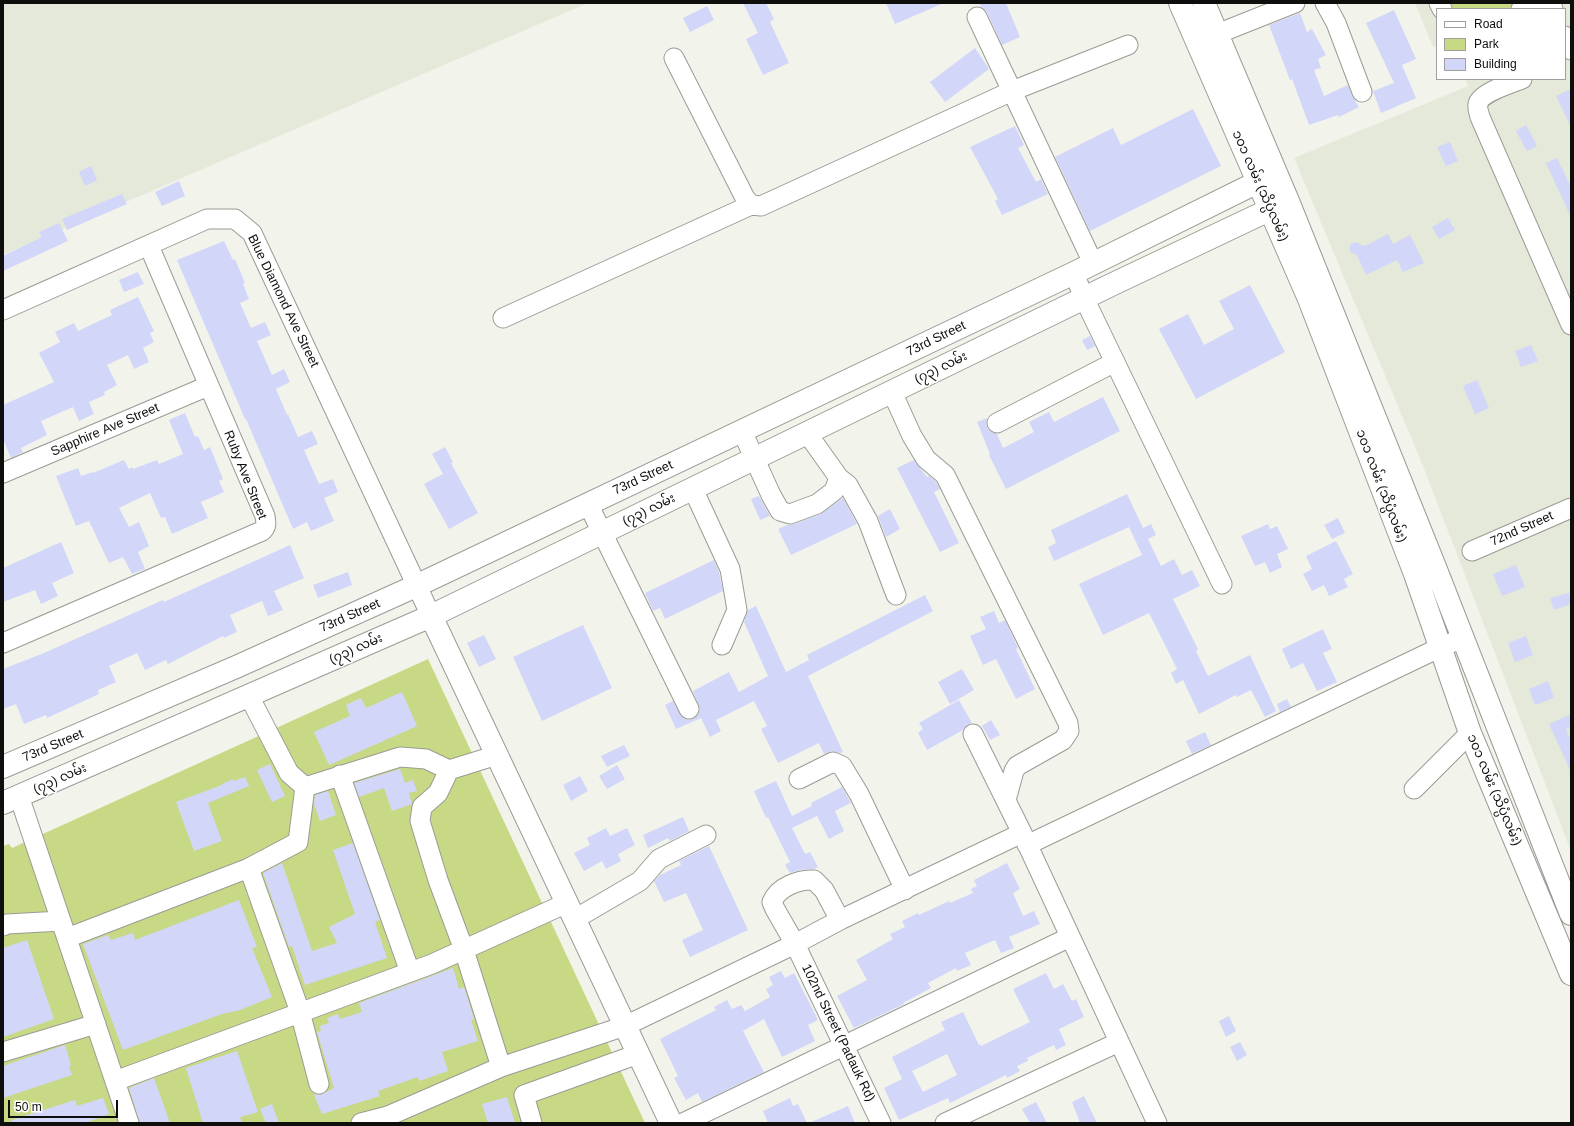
<!DOCTYPE html>
<meta charset="utf-8">
<style>
body{margin:0}
#map{position:relative;width:1574px;height:1126px;overflow:hidden;background:#f2f4ec;font-family:Arial,sans-serif}
canvas{display:block}
.frame{position:absolute;inset:0;border:4px solid #0e0f0c;pointer-events:none}
.legend{position:absolute;left:1436px;top:8px;width:130px;height:72px;box-sizing:border-box;background:#fff;border:1px solid #9f9f9e;margin:0;padding:5px 7px;list-style:none;font-size:12px;color:#0e0f0c}
.legend li{display:flex;align-items:center;gap:8px;height:20px}
.legend b{width:20px;border:1px solid #9f9f9e}
.scale{position:absolute;left:8px;top:1100px;width:110px;height:18px;box-sizing:border-box;border:2px solid #0e0f0c;border-top:0;padding-left:5px;font-size:12px;line-height:14px;white-space:nowrap;color:#0e0f0c;-webkit-text-stroke:3px #fff;paint-order:stroke}
</style>
<div id="map">
<canvas width="1574" height="1126"></canvas>
<div class="frame"></div>
<ul class="legend">
<li><b style="height:5px;background:#fff"></b>Road</li>
<li><b style="height:11px;background:#c8d986"></b>Park</li>
<li><b style="height:11px;background:#d2d6f9"></b>Building</li>
</ul>
<div class="scale">50 m</div>
</div>
<script>
const context = document.querySelector('canvas').getContext('2d');
context.lineJoin = 'round';
function fill(path, color) { context.fillStyle = color; context.fill(path, 'evenodd'); }
function trace(path, color, width, dash) { context.strokeStyle = color; context.lineWidth = width; context.lineCap = dash ? 'butt' : 'round'; context.setLineDash(dash || []); context.stroke(path); }
function drawText(font, color, halo, rows, align = 'center') {
  context.font = font + ' Arial,"Noto Sans Myanmar",sans-serif'; context.lineWidth = 3; context.setLineDash([]); context.textBaseline = 'middle'; context.strokeStyle = halo; context.fillStyle = color; for (const [text, x, y, turn = 0] of rows) {
    context.save(); context.translate(x, y); context.rotate((+turn || 0) * Math.PI / 180); context.textAlign = isNaN(turn) ? turn : align; if (halo) context.strokeText(text, 0, 0); context.fillText(text, 0, 0); context.restore();
  }
}
fill(new Path2D(`
 M3,3H588L3,255Z
 M1415,3H1571V851L1423,466L1294,158L1468,86L1465,79H1565V9H1437V46L1433,47Z`), '#e5e9d9');
fill(new Path2D(`
 M1446,3H1521L1507,9H1448Z
 M428,659L645,1123H3V846L9,844L12,848Z`), '#c8d986');
fill(new Path2D(`
 M743,3H766L774,19L770,22L789,63L763,75L746,39L758,33Z
 M886,3H944L895,24Z
 M979,3H1006L1020,37L1002,45L987,12L981,7Z
 M707,6L714,20L690,32L683,18Z
 M1394,10L1416,59L1402,65L1416,98L1381,113L1373,91L1394,83L1366,23Z
 M1300,13L1307,32L1312,29L1326,55L1318,59L1321,68L1314,70L1324,96L1348,85L1352,96L1359,107L1339,117L1338,115L1309,125L1292,79L1290,80L1269,25Z
 M975,48L989,69L945,102L930,82Z
 M1571,89V127L1556,96Z
 M1193,109L1221,166L1090,231L1055,157L1113,128L1121,145Z
 M1526,125L1537,146L1527,151L1516,131Z
 M1015,126L1024,145L1018,148L1036,182L1041,179L1048,194L1002,215L995,201L998,199L970,147Z
 M1450,142L1458,161L1446,166L1437,147Z
 M1557,158L1571,187V217L1546,163Z
 M91,166L97,180L85,186L79,172Z
 M179,181L185,196L162,206L155,192Z
 M122,194L127,204L67,230L62,219Z
 M1448,218L1455,230L1439,239L1432,227Z
 M59,223L68,241L3,271V256L42,237L39,232Z
 M1388,234L1393,244L1410,235L1424,263L1403,272L1397,260L1366,275L1357,255L1350,252V245L1355,242L1365,246Z
 M224,241L233,260L235,259L245,283L243,284L249,299L240,303L251,328L265,322L271,335L257,341L272,375L284,369L290,382L276,389L287,415L288,414L298,437L312,431L318,444L304,450L319,484L333,479L338,492L324,498L334,521L311,531L307,522L293,529L246,419H245L177,260Z
 M138,272L144,284L124,292L119,280Z
 M1250,285L1285,352L1196,399L1159,329L1188,314L1204,345L1234,329L1219,301Z
 M138,297L154,331L150,333L154,342L143,348L149,362L134,369L128,355L107,365L117,385L104,392L105,395L89,402L94,414L79,421L73,407L41,421L47,435L21,448L23,452L11,458L3,439V405L54,382L39,353L60,342L55,332L74,323L78,331L112,315L110,310Z
 M1090,336L1095,346L1087,350L1082,340Z
 M1531,345L1538,361L1521,367L1515,351Z
 M1477,380L1489,408L1475,414L1463,386Z
 M1103,397L1120,431L1006,489L989,455L990,454L977,422L987,418L986,423L987,428L991,432L997,434L1003,448L1034,432L1029,422L1049,412L1054,422Z
 M185,413L195,437L198,436L204,450L210,447L223,479L219,481L224,492L201,502L208,518L172,534L165,517L161,518L150,493L119,508L129,527L139,522L149,546L138,552L145,569L132,574L123,557L109,563L89,521L76,526L56,476L78,468L81,476L93,472V473L124,460L129,469L132,467L133,469L157,460L159,464L183,454L169,420Z
 M445,447L453,462L451,463L478,513L449,529L424,484L443,474L432,454Z
 M914,460L927,477L929,476L936,482L940,489L934,492L959,543L940,552L897,468Z
 M1127,494L1143,528L1151,524L1156,535L1148,539L1161,566L1174,559L1182,575L1192,570L1200,586L1173,599L1198,649L1196,651L1208,676L1250,655L1276,711L1265,717L1251,690L1237,697L1236,695L1199,714L1183,680L1176,684L1171,673L1177,669L1149,613L1103,635L1079,584L1142,555L1129,527L1054,561L1048,547L1056,543L1051,530Z
 M759,496L770,516L760,520L751,499Z
 M843,498L857,524L791,555L778,529L787,525L794,524L821,514Z
 M890,509L900,529L886,537L878,516Z
 M1338,518L1345,533L1332,539L1324,525Z
 M1268,524L1270,529L1277,526L1288,549L1277,554L1282,567L1270,573L1265,562L1255,566L1241,536Z
 M1336,541L1353,574L1344,579L1348,587L1329,596L1324,585L1312,591L1303,574L1312,569L1306,556Z
 M61,542L74,573L52,583L58,596L41,604L35,590L3,602V568Z
 M290,545L304,578L274,591L283,610L268,616L262,601L230,615L237,632L224,638L223,636L168,664L166,660L145,670L137,653L109,666L116,682L98,690L99,694L47,718L46,715L24,724L16,704L3,709V669L44,653L163,600L164,602Z
 M714,560L719,572L723,591L665,619L660,608L653,611L645,593Z
 M1516,565L1525,587L1502,596L1493,574Z
 M348,572L352,585L318,598L313,585Z
 M1569,593L1571,604L1554,610L1550,598Z
 M925,595L933,611L808,676L843,752L840,753L832,751L824,754L819,743L778,763L761,729L767,726L754,701L716,720L721,731L710,737L701,718L676,729L665,705L673,701L683,718L688,720L693,719L698,715L700,709L693,691L729,672L739,692L768,676L744,622L748,610L756,606L786,672L809,660L807,655Z
 M994,611L999,623L1005,620L1018,648L1016,649L1035,689L1016,699L996,659L983,665L970,636L986,629L980,617Z
 M583,625L612,688L542,721L513,657Z
 M1323,629L1332,649L1323,653L1337,682L1317,691L1303,663L1291,669L1282,649Z
 M484,635L496,659L479,667L467,643Z
 M1526,636L1533,655L1515,662L1508,643Z
 M962,669L974,690L950,704L938,682Z
 M1548,681L1554,698L1535,705L1529,689Z
 M402,692L417,726L329,765L314,732L350,716L346,705L361,698L366,708Z
 M1287,699L1291,707L1280,712L1277,704Z
 M959,700L972,723L968,724L963,730L927,750L918,733L923,729L919,723Z
 M1571,714V726L1566,729L1571,741V772L1549,724Z
 M991,720L1000,735L990,740L982,726Z
 M1205,732L1211,745L1192,754L1186,741Z
 M624,745L630,756L607,767L601,756Z
 M270,764L285,796L272,802L257,770Z
 M617,765L625,779L607,789L599,776Z
 M400,769L405,783L413,780L417,791L409,793L412,804L392,811L384,788L359,797L354,783Z
 M580,776L588,791L571,801L563,785Z
 M245,777L249,786L208,803L222,841L194,851L176,802L222,785V784L233,779L234,781Z
 M776,781L792,816L812,806L811,803L842,787L851,803L835,811L844,831L829,839L817,816L792,828L805,854L810,852L818,867L814,869L800,870L790,873L785,865L790,862L768,817L766,818L754,791Z
 M328,791L336,815L320,821L314,804L315,795Z
 M683,817L689,831L670,841L668,838L648,848L643,835Z
 M606,828L610,836L627,828L635,845L618,854L621,861L606,869L602,861L584,871L574,853L590,845L587,838Z
 M353,843L380,920L375,922L387,958L305,985L292,946L289,947L263,873L282,863L312,951L337,943L329,927L355,914L333,850Z
 M709,846L748,930L690,957L682,940L703,930L686,893L664,902L654,881L660,875L681,865L679,861Z
 M1007,863L1020,889L1013,893L1023,916L1034,911L1040,924L1009,937L1014,948L1001,953L995,940L965,953L971,965L957,971L956,968L928,983L931,988L903,1003L904,1004L854,1028L837,996L867,980L856,960L893,939L890,934L905,927L902,921L918,913L919,915L949,901L950,903L973,893L971,889L977,886L974,880Z
 M239,900L257,947L252,948L272,997L240,1010L222,1014L123,1050L83,944L108,935L111,940L133,933L135,940Z
 M27,940L54,1019L3,1037V948Z
 M453,968L459,989L464,987L474,1019L471,1020L478,1041L442,1052L448,1071L419,1081L418,1077L378,1091L380,1096L322,1114L314,1095L322,1094L334,1088L317,1032L321,1031L320,1026L329,1023L327,1018L338,1014L340,1019L362,1012L359,1003Z
 M781,971L785,978L794,973L811,1006L818,1020L808,1025L815,1041L782,1057L764,1019L743,1031L764,1072L702,1102L698,1093L686,1100L674,1078L678,1076L660,1039L716,1010L714,1007L727,1000L732,1009L741,1005L745,1011L770,997L766,989L773,985L769,977Z
 M1046,973L1054,989L1063,984L1072,1001L1076,999L1084,1017L1059,1029L1066,1045L1056,1050L1054,1045L1027,1058L1028,1061L1017,1066L1020,1071L1007,1078L1006,1075L950,1103L948,1098L899,1120L884,1088L902,1079L892,1057L945,1030L941,1022L963,1012L979,1045L980,1044L981,1046L1030,1022L1013,989ZM947,1054L957,1075L923,1092L912,1071Z
 M1229,1016L1236,1031L1226,1037L1219,1021Z
 M1240,1042L1247,1055L1237,1061L1230,1047Z
 M65,1045L71,1065L69,1066L72,1075L3,1098V1066Z
 M237,1051L258,1112L240,1117L242,1123H203L186,1068Z
 M154,1078L170,1123H140L129,1088Z
 M1084,1096L1097,1123H1080L1072,1102Z
 M507,1097L515,1123H488L482,1104Z
 M103,1098L109,1114L85,1123H12V1120L75,1100L77,1106Z
 M790,1098L793,1106L798,1104L807,1123H768L763,1111Z
 M1036,1102L1047,1123H1030L1022,1109Z
 M272,1104L279,1123H266L260,1109Z
 M848,1106L855,1123H809Z`), '#d2d6f9');
const minor = new Path2D(`
 M1325,3L1336,23L1362,92
 M1439,3L1442,9
 M1551,3L1553,9
 M1521,9L1535,3
 M977,17L1093,263
 M1217,34L1295,3
 M1565,36L1571,50
 M674,58L745,198L751,205L761,206L1012,91L1128,45
 M1522,79C1512,83 1480,93 1478,104C1477,108 1479,113 1480,117L1571,325
 M1074,273L1084,298L1222,584
 M3,310L207,219H235L252,233L431,616
 M503,318L751,205
 M892,392L912,436L926,459L945,475L1068,723L1069,731L1063,740L1017,766L1014,771L1006,800
 M997,423L1115,362
 M742,431L771,495L780,511L790,514L817,504L834,491L839,478
 M807,433L839,478L848,485L868,521L896,595
 M3,473L208,386
 M693,489L730,569L737,610L722,645
 M588,504L689,709
 M1472,551L1571,508
 M3,643L262,531C267,527 266,522 265,516L149,246
 M249,696L289,773L305,787L400,757L426,759L449,770L497,755
 M973,734L1022,833L1157,1123
 M449,770L438,793L422,807L420,821L438,880L464,950L501,1067
 M340,775L410,972
 M799,779L833,762L842,766L859,794L905,890
 M1414,789L1470,733
 M19,796L129,1123
 M1027,845L1441,647L1463,638
 M249,868L300,1012L319,1084
 M575,919L640,881L659,859L706,835
 M840,920L824,890L814,880C799,879 778,887 772,902L775,909L795,944L881,1123
 M3,926L7,924L61,921
 M67,938L249,868L298,842L305,787
 M3,1052L96,1024
 M115,1081L432,964L567,903
 M361,1123L388,1116L501,1067L625,1026L795,944L840,920L1022,833
 M532,1123L524,1095L638,1054
 M683,1123L1070,937
 M945,1123L1119,1042`);
const major = new Path2D(`
 M1180,3L1309,299L1415,574L1470,733L1571,974
 M1204,3L1288,201L1435,567L1571,914
 M431,616L671,1123
 M3,767L236,667L418,585L1074,273L1276,173
 M3,803L431,616L1111,285L1288,201`);
trace(minor, '#999b94', 21);
trace(major, '#999b94', 24);
trace(minor, '#fff', 19);
trace(major, '#fff', 22);
drawText('13px', '#0e0f0c', '#fff', [
 ["၁၀၁ လမ်း (သိပ္ပံလမ်း)",1260,186,66],
 ["Blue Diamond Ave Street",283,301,64],
 ["73rd Street",936,339,-26],
 ["(၇၃) လမ်း",941,368,-26],
 ["Sapphire Ave Street",105,430,-23],
 ["Ruby Ave Street",245,475,68],
 ["73rd Street",643,478,-25],
 ["၁၀၁ လမ်း (သိပ္ပံလမ်း)",1381,486,69],
 ["(၇၃) လမ်း",649,510,-26],
 ["72nd Street",1522,529,-24],
 ["73rd Street",350,616,-24],
 ["(၇၃) လမ်း",356,649,-24],
 ["73rd Street",53,746,-23],
 ["(၇၃) လမ်း",60,779,-24],
 ["၁၀၁ လမ်း (သိပ္ပံလမ်း)",1494,790,67],
 ["102nd Street (Padauk Rd)",838,1033,64]
]);
</script>
